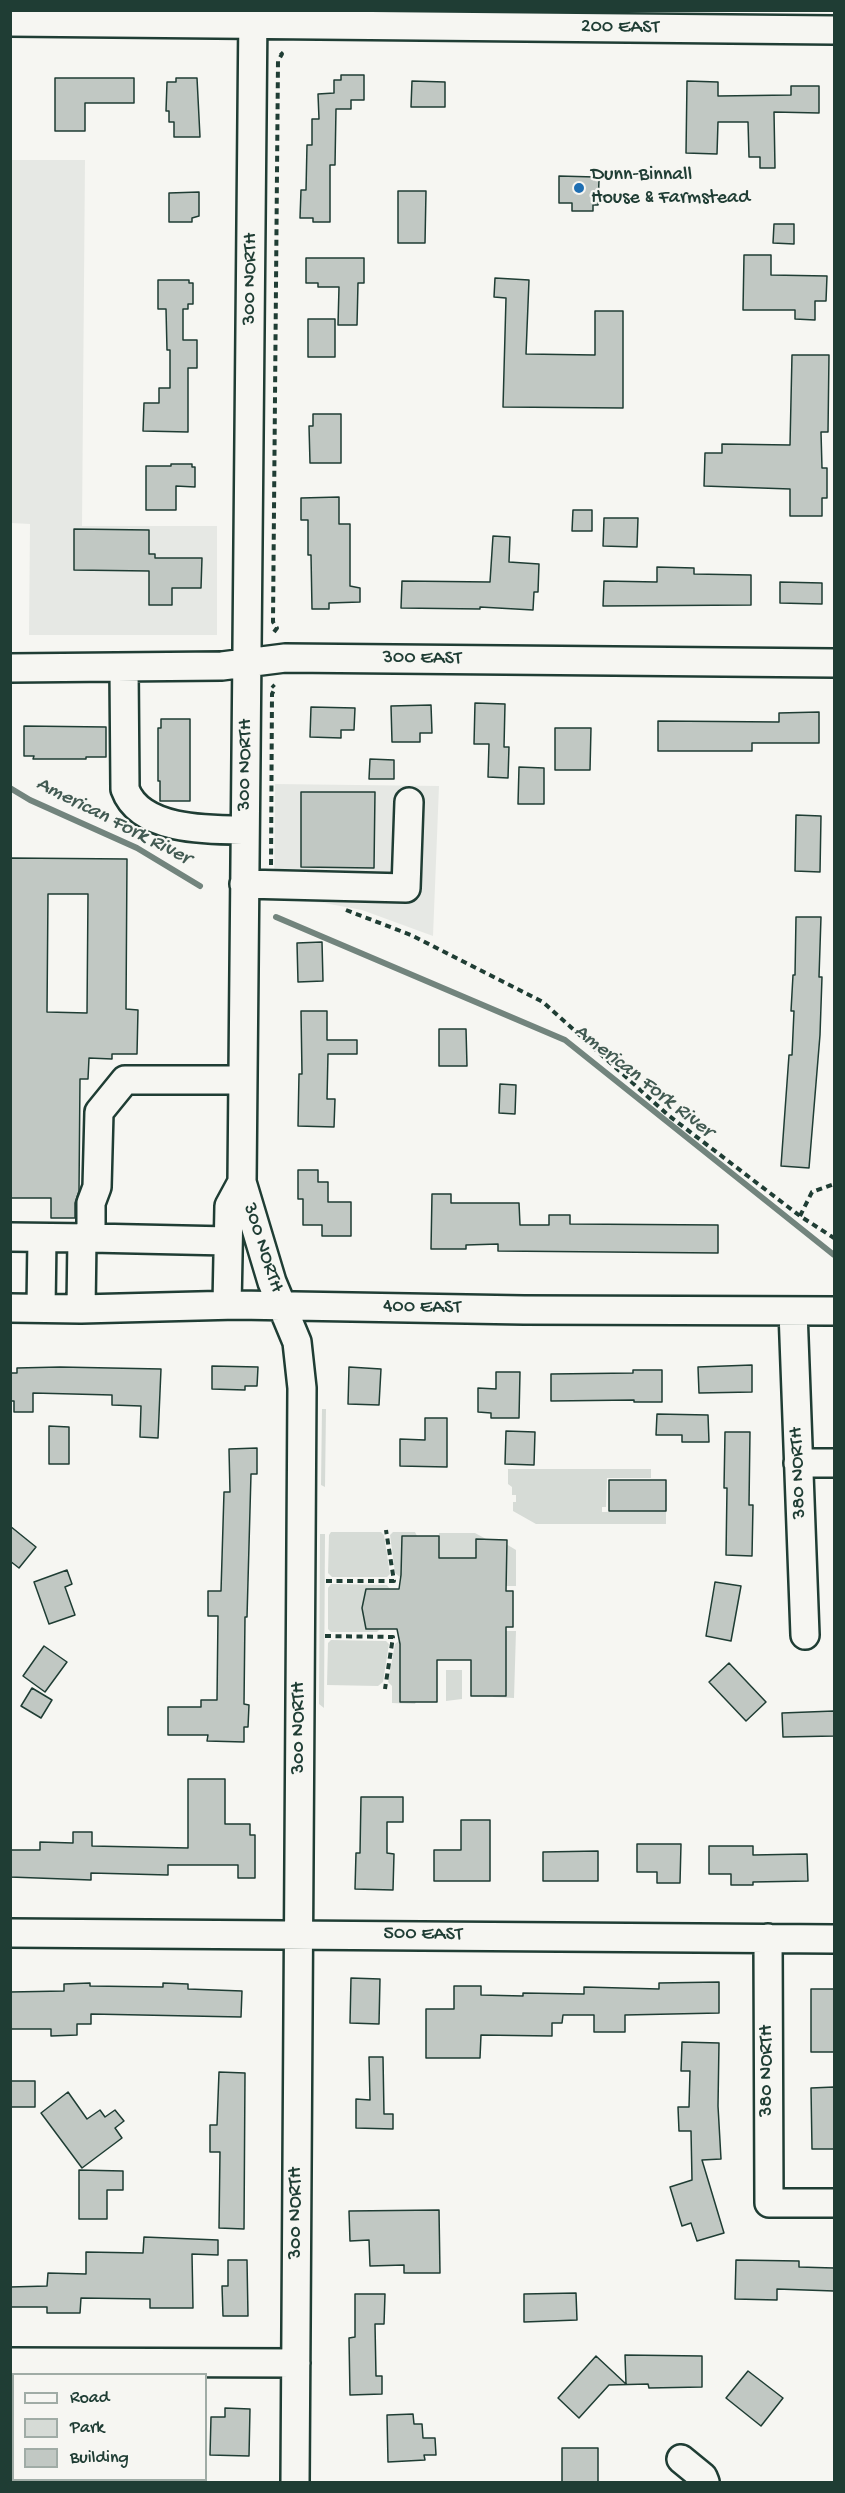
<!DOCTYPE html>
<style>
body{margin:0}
#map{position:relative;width:845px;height:2493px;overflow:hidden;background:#f6f6f2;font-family:"Gochi Hand",sans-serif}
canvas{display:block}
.frame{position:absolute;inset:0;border:12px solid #1f3d34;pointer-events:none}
.legend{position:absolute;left:12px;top:2373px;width:195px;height:108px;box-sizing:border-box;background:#f6f6f2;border:2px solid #a0aca6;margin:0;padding:8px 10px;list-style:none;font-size:18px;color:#1f3d34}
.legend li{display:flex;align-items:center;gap:12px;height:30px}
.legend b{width:30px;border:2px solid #a0aca6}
</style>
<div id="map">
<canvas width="845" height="2493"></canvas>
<div class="frame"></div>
<ul class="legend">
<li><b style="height:8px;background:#f6f6f2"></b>Road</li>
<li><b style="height:16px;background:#d6dbd6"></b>Park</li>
<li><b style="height:16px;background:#c1c8c3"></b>Building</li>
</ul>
</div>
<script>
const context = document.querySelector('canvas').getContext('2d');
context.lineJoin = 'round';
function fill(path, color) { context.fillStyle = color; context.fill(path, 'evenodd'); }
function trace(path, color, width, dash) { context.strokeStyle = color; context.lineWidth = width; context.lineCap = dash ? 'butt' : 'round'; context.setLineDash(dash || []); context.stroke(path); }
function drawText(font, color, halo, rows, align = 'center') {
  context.font = font + ' "Gochi Hand",sans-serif'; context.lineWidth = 4.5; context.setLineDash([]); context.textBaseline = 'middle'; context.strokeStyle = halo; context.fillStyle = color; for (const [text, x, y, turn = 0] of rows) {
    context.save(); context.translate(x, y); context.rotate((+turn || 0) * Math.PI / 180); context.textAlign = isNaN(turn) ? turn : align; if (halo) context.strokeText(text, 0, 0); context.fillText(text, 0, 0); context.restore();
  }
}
fill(new Path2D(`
 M11,160H85L82,526H217V635H29L30,524L11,523Z
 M275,784L439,786L433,936L362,910L324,903L274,899Z`), '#e6e8e4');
fill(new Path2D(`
 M322,1409H326L325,1487L321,1485Z
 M508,1469H651V1478H607L606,1507H602V1512L666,1511V1524H536L513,1511V1502H516V1495H512V1487L508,1484Z
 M331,1532H381L384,1535L390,1574L387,1577H332L328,1573L329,1535Z
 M393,1532H415L417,1536H402L401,1578L395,1573L390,1535Z
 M439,1533H475L486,1539L476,1558H439Z
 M320,1534H325L324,1708L319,1704Z
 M506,1544L516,1550V1586H506Z
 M331,1584L387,1585L390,1589H366L362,1608L366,1629H380L377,1632H331L328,1629V1588Z
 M506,1631H516L514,1698L493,1697Z
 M331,1640L386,1641L389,1644L383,1682L378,1686L327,1685L328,1643Z
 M400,1640V1701L416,1702L415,1704L392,1703V1686L388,1682L395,1644Z
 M446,1670H462V1699L446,1701Z`), '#d6dbd6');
trace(new Path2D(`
 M10,788L30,800L137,848L200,886
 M276,917L565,1040L834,1255`), '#72847d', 6);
const building = new Path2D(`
 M341,75H364V100H351V109H336L335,165H330V222H313V218H300L301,190H306L307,145H312V119H319L318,94L334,93V80H341Z
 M55,78H134V103H85V131H55Z
 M176,78H197L200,137H174V122H169V111H166L167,82H176Z
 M412,81L445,82V107H411Z
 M687,81L718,82V96L791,95V86H819V113L774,112L775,168H760V157H749L748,122H718L717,154L686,153Z
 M559,176L595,177V180H599L598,205H593V211H572V203H559Z
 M398,191H426L425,243H398Z
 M199,192V216L192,218V222H169V193Z
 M774,224H794V244L773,243Z
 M744,255H771V275L827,276L826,301H815V320L795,319V310H743Z
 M306,258H364V283H358L357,325H338L339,287H318V283H306Z
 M495,278L529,280L526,354L595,355V311H623V408L503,407L506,298L494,297Z
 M158,280H189V283H193V304H188V309H183V340H197V368H188V432L143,431L144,403H159V388H170V350H167L166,309H158Z
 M308,319H335V357H308Z
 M792,355H829L828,432H821L822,468H827V498H822V516H790V489L704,486L705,453H722V444L790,445Z
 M313,414H341V463H310L309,426H313Z
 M171,464H192V467H195V487L176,486V510H146V466H171Z
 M339,497V524H350V586L360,588V602L329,603V609H312L311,555H308V520H301V498Z
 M573,510H592V531H572Z
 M604,518H638L637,547L603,546Z
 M74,529L149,530V554H155V558H202L201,588H172V605H149V571L74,570Z
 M493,536L510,537L509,562L539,564L538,592H534L533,610L480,607V609L401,608L402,581L490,582Z
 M657,567L694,568V574L751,575V605L603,606L604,581L657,582Z
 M780,582L822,583V604L780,603Z
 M475,703L505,704L504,747H509L508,778L488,777L489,744H474Z
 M431,705L432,733H420V742H392L391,706Z
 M311,707L355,708L354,730H341V738L310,737Z
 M819,712V743H752V751H658V721L779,722V713Z
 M161,719H190V801H160V781H158V728H161Z
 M24,726L106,727V757H86V759H33L34,756H24Z
 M555,728H591L590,770H555Z
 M370,759L394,760V779H369Z
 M519,767L544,768V804H518Z
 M301,792H375L374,868L301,867Z
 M796,815L821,816L820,872L795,871Z
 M11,858L127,859L126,1009L138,1010L137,1054H112V1059L89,1058L88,1079H80L79,1191L75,1203V1218H51V1198H10ZM48,894H88L87,1013L47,1012Z
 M796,917H821L819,977H822L820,1035L809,1168L781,1166L789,1055H792L794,1011H791L793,975H795Z
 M322,942L323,981L298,982L297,943Z
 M301,1011H327V1040H357V1054H328L327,1099H335L334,1127L298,1126L299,1074H302Z
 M439,1029H466L467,1066H439Z
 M500,1084L516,1085L515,1114L499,1113Z
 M298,1170H318V1182H328V1202H351V1236H322V1225H303V1199H298Z
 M432,1194H451V1203H519L520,1225H549V1215H570V1224L718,1225V1253L498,1251V1244L466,1245V1249H431Z
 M752,1365V1392L699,1393L698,1367Z
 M212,1366L258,1367L257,1386H245V1390L212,1389Z
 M60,1367L161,1369L158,1438L140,1437L141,1406L112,1405V1395L33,1393V1412H14V1401H10V1373H17V1368Z
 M349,1367L381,1369L379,1405L348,1404Z
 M633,1370H662V1402H634V1400L551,1401V1374L633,1373Z
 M496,1372H520L519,1418H491V1413L478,1412V1388L496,1389Z
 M657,1414L708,1415L709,1442H682V1435H656Z
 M425,1418H447V1467L400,1466V1439L425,1440Z
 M49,1426L69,1427V1464H49Z
 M506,1431L535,1432L534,1465L505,1464Z
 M725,1432H750L749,1505H753L752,1556L726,1555L727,1488H724Z
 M257,1448V1474H251L247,1617H245L244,1704L249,1705L248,1727H244V1742L207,1741L208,1735H168V1707H201V1700H217L218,1616H208V1591H221L224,1492H230L229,1449Z
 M609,1480H666V1511H609Z
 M10,1526L36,1547L19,1568L10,1561Z
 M402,1536H439V1558H476V1539L507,1540L506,1591H513V1627H506V1696H471V1660H437V1702H400V1644L397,1629H366L362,1608L366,1589H399L401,1575Z
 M67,1570L72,1584L65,1587L75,1615L49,1624L34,1582Z
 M715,1582L741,1586L731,1641L706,1636Z
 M44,1646L67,1662L45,1692L23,1676Z
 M729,1663L766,1702L746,1721L709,1682Z
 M32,1688L52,1700L41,1718L21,1706Z
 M834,1711V1736L783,1737L782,1713Z
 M188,1779H225V1824H250V1835H255V1878H238V1865H168V1875L91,1873V1880L10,1877V1850H40V1842L73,1843V1832H92V1846L188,1848Z
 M361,1797H403V1822H387V1853L394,1854L393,1890L355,1889L356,1853H360Z
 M461,1820H490V1881H434V1850H461Z
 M637,1844H681L680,1883H657V1872H637Z
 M709,1846H753V1855L807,1854L808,1881L753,1882V1885H731V1874H709Z
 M598,1851V1881H543V1852Z
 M351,1978L380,1979L379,2024L350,2023Z
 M719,1982V2013L625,2015V2032H594V2015H563L562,2023H552V2036L481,2035L480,2058H426V2009H454V1986H481V1995L523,1996V1993L584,1994V1987L659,1989V1983Z
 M90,1983V1986L163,1987V1983L188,1984V1989L242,1991L241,2017L91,2014V2024H77V2035L51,2036V2029H10V1992L64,1991V1984Z
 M811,1989H834V2052H811Z
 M682,2042L719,2043L718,2106L721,2159L702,2160L724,2233L697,2241L691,2223L682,2226L670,2187L692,2180L691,2131H679L678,2107H689L690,2071H681Z
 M369,2057H383L384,2114H393V2129L356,2128V2099L370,2100Z
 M219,2072L245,2073L244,2229L219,2228L220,2152H210V2125H217Z
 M10,2081H35V2107H10Z
 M834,2087V2149H812L811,2088Z
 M68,2092L87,2119L100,2110L105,2117L115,2110L124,2121L115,2128L122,2138L82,2168L41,2113Z
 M79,2170L123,2171V2190H107V2219H79Z
 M439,2210L440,2273H404V2265L370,2266L369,2240L350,2241L349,2211Z
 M144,2237L218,2240V2255L192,2254L193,2308H150V2299L81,2298L80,2313H47V2307H10V2287L47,2286L48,2273L86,2274V2252L143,2253Z
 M228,2260H247L248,2316H223L222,2286H228Z
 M736,2260L799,2261V2267L834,2268V2291L777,2289V2300L735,2299Z
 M576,2293L577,2320L524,2322V2294Z
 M355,2294H385L384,2324H375L376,2376H382V2394L350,2395L349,2338L355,2337Z
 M625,2355L702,2356V2387L649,2388L648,2384L609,2385L579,2418L558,2398L596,2356L626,2384Z
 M748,2371L783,2398L761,2426L726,2398Z
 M225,2408L250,2409L249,2456L210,2455L211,2417H225Z
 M413,2414L414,2424H422L423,2438H435L436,2455H424L425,2460L388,2462L387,2415Z
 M562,2448H598V2482H562Z`);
fill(building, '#c1c8c3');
trace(building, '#1f3d34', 1.5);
const minor = new Path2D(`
 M253,10L242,1182L272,1282L297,1342L302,1388L295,2482
 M10,22L834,30
 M10,668L222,666L285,658L834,663
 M124,668L125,789C140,831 209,830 245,830
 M244,884L406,888L409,802
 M10,1237L91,1238V1203L97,1187L99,1112L125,1080H243
 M91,1238L228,1241
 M227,1305L229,1206L242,1182
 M10,1308L81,1309L237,1305L524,1310L834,1311
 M41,1308L42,1238
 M81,1309L82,1238
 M793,1311L805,1635
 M798,1463H834
 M10,1933L834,1939
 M768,1938L769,2203H834
 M10,2362L296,2363
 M681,2459L703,2477L705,2482`);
trace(minor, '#1f3d34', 32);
trace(new Path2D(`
 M274,632L277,628L273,622L278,61L282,54L280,52
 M271,865L272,694L275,688L272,685
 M346,910L411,935L543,1002L668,1115L800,1216L834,1238
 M800,1216L812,1192L834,1184
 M326,1581H394L386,1530
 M325,1636L393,1637L385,1689`), '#1f3d34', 4, [6, 4.5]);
trace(minor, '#f6f6f2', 27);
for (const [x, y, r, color] of [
 [579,188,6,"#1f6fb2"]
]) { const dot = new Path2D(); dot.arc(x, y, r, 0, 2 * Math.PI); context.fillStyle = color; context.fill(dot); trace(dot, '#f6f6f2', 2); }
drawText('20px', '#1f3d34', '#f6f6f2', [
 ["200 EAST",620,28,1],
 ["300 NORTH",251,279,-89],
 ["300 EAST",422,659,1],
 ["300 NORTH",246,765,-89],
 ["300 NORTH",262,1248,72],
 ["400 EAST",422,1308,1],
 ["380 NORTH",799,1473,-92],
 ["300 NORTH",300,1728,-90],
 ["500 EAST",423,1935,1],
 ["380 NORTH",768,2071,-90],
 ["300 NORTH",297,2213,-90]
]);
drawText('20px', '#1f3d34', '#f6f6f2', [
 ["Dunn-Binnall",591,176],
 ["House & Farmstead",591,199]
], 'left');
drawText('italic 21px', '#425a52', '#f6f6f2', [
 ["American Fork River",113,822,27],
 ["American Fork River",643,1082,38]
]);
</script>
